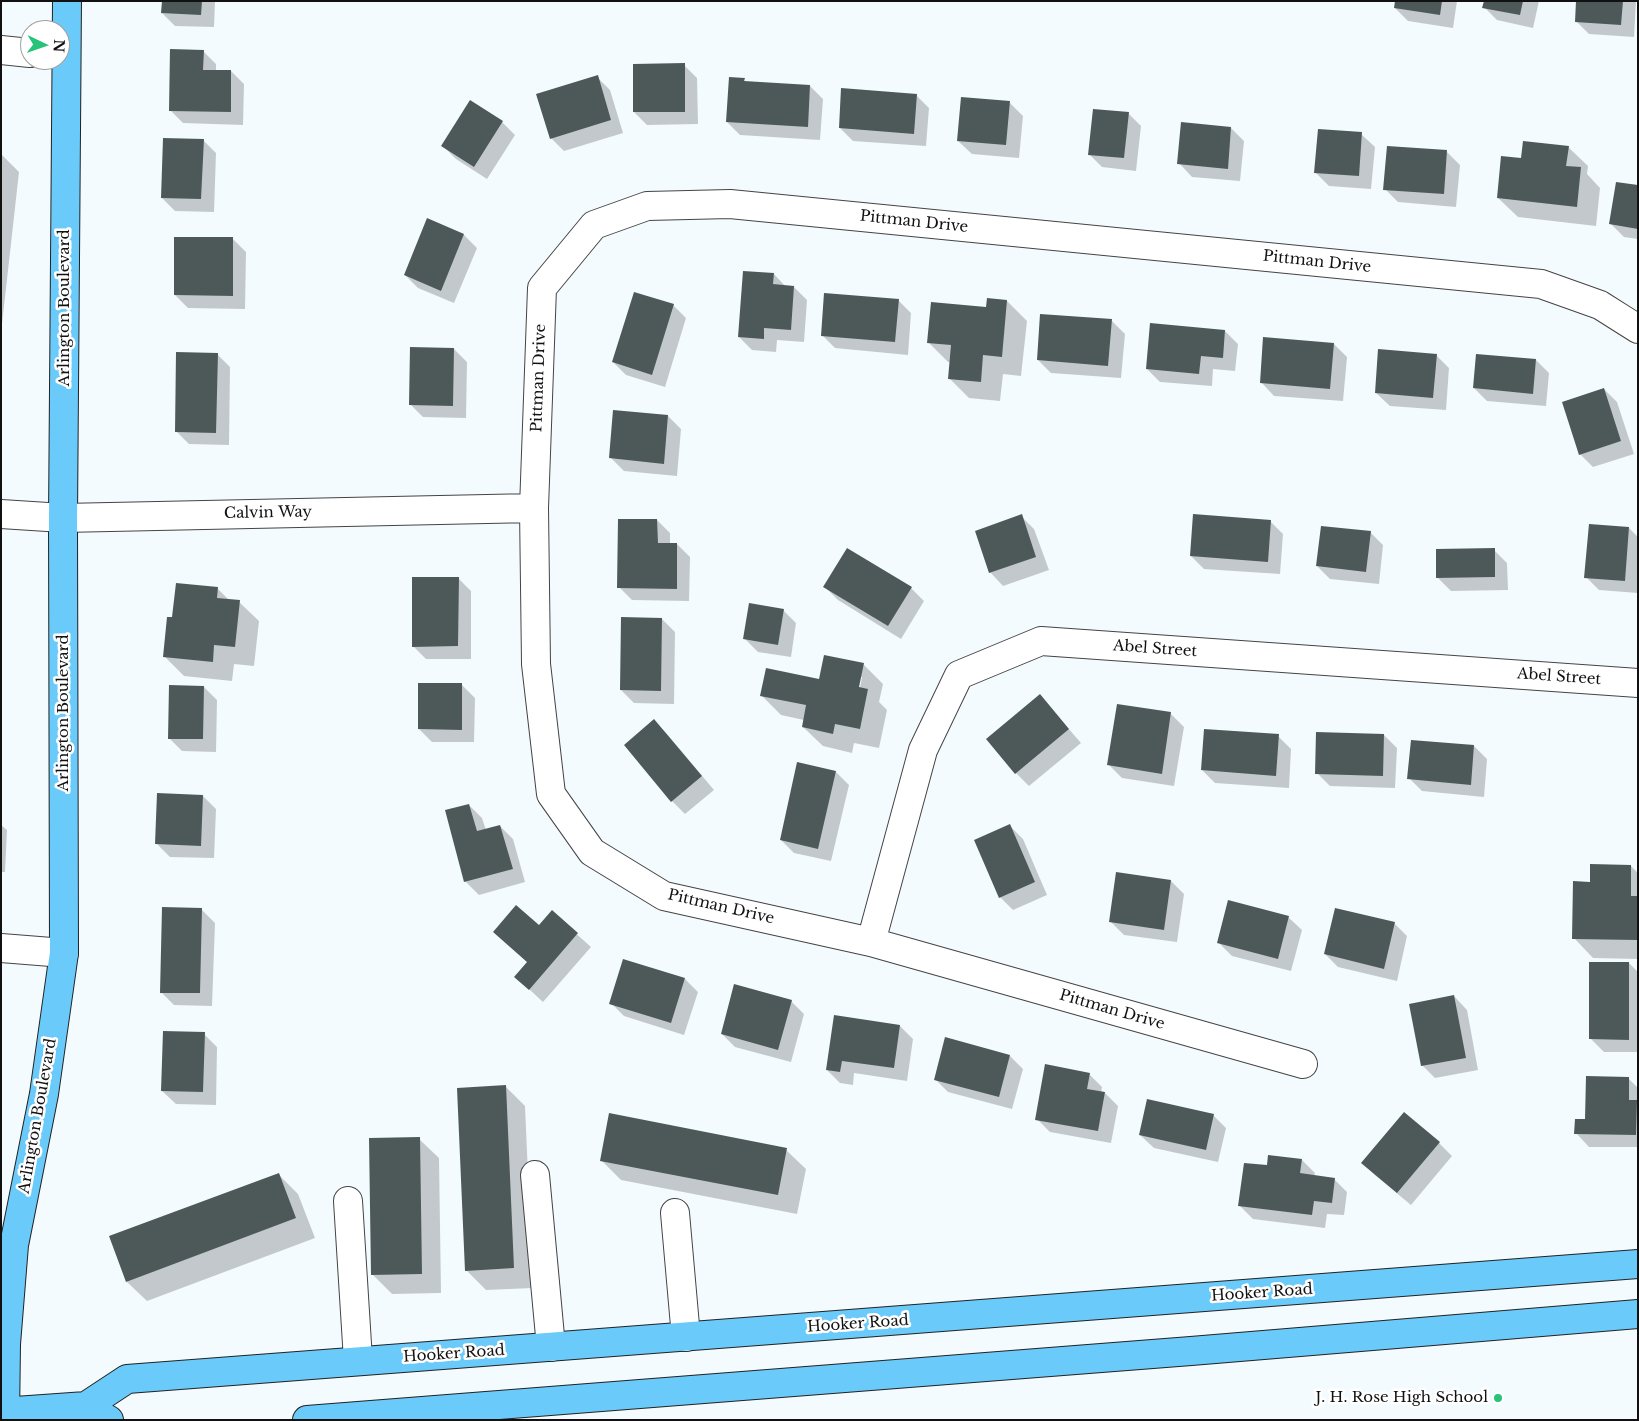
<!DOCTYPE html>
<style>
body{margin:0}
#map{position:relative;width:1639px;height:1421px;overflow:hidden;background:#f4fbff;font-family:"Libre Baskerville",serif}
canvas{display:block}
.frame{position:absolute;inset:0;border:2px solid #111;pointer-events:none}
.north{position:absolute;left:20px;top:20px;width:50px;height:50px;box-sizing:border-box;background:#fff;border:1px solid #a0a0a0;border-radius:50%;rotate:93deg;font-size:14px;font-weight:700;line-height:20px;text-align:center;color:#111}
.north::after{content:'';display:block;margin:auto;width:18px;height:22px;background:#26c378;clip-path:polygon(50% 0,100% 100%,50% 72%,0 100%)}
</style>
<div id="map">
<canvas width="1639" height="1421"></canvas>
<div class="frame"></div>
<div class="north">N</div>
</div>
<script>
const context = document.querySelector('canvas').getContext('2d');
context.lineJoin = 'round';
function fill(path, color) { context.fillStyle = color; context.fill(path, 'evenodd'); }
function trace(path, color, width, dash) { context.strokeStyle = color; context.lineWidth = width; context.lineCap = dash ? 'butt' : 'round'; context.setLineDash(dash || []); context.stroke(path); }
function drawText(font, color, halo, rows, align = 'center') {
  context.font = font + ' "Libre Baskerville",serif'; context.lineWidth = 5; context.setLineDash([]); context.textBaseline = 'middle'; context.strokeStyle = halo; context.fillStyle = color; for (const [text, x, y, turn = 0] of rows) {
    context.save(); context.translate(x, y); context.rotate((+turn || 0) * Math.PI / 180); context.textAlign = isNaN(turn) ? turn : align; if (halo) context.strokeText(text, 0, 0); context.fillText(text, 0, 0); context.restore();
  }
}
fill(new Path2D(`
 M163,1H215L214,27L175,26L162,13Z
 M1396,1H1457L1453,28L1408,21L1395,8Z
 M1485,1H1539L1533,28L1497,20L1484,7Z
 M1578,1H1636L1634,37L1589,34L1576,21Z
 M203,51L216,64V71H231L244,84L243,125L183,123L170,110Z
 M684,65L697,78L698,124L647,125L634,112Z
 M597,77L610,90L623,133L564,151L551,138Z
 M744,80L746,82L810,86L823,99L820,140L740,135L727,122Z
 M916,95L929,108L926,146L853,141L840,128Z
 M1010,103L1023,116L1019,158L972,154L958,141Z
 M1128,113L1141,126L1136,171L1102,167L1089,154Z
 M502,122L515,135L487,179L456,159L443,146Z
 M1231,128L1244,141L1240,181L1192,177L1179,163Z
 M1361,134L1375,147L1371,189L1329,186L1316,173Z
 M203,140L216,153L214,212L175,211L162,198Z
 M1388,147L1447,152L1460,165L1456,207L1398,202L1385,189Z
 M1568,147L1588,166L1587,174L1600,188L1596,226L1518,217L1498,198L1522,160Z
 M1,154L19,172L1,333Z
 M1638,186V239L1624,237L1611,224Z
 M428,220L464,235L477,248L454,303L418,288L405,275Z
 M233,239L246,252L245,309L188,308L175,295Z
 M774,274L786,287H794L807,300L804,342L777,340L776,352L752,350L739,337Z
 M898,300L911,313L908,355L835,348L822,335Z
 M1007,301L1027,321L1021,376L1003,374L1000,401L969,398L949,378L951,362H948L928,342L988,309Z
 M673,305L686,318L665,387L626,375L613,362Z
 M1112,321L1125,334L1121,378L1051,373L1038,360Z
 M1225,331L1238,344L1235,371L1213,369L1212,386L1160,382L1147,369Z
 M1334,344L1347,357L1343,401L1274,396L1261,382Z
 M454,349L467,362L466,418L423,417L410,404Z
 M217,354L230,367L229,445L189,444L176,431Z
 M1436,355L1449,368L1446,410L1390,406L1376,393Z
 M1536,360L1549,373L1546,406L1487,401L1474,388Z
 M1604,389L1617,402L1634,454L1593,467L1580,454Z
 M668,416L681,429L677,476L624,471L611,458Z
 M1021,516L1034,529L1049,570L1003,586L990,572Z
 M657,520L670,533V544H677L690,557L689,601L632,600L619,587Z
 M1270,521L1283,534L1280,574L1204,569L1191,556Z
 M1629,528L1638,537V593L1599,590L1586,577Z
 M1370,532L1383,545L1379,584L1330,579L1317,566Z
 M1494,550L1507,563L1508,590L1451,591L1437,577Z
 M458,578L471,591V659H426L413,646Z
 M825,587L911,588L924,601L901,639L838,600Z
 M217,588L229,600L239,602L259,621L254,666L234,664L232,681L184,676L165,657L174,619Z
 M783,610L796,623L791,657L758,652L745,639Z
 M662,619L675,632L674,704L634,703L621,690Z
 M863,664L883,684L879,702L887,710L879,748L854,743L852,753L823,746L803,727L804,720L781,715L761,695L820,680ZM860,677H862L859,693H857Z
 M462,685L475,698L474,742H432L419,729Z
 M204,687L217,700L216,752L182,751L169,738Z
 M1040,696L1081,743L1029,786L1016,773L988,739Z
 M1171,714L1184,727L1174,786L1122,778L1109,765Z
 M654,721L667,734L714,790L685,814L672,801L625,745Z
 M1384,735L1397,748L1395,788L1330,786L1317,773Z
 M1278,736L1291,749L1289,788L1215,783L1202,770Z
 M1412,741L1474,746L1487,759L1484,797L1422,791L1409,778Z
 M836,772L849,785L831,861L794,853L781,840Z
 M203,796L216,809L214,858L170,857L157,844Z
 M469,805L482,818L486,830L500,826L513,839L525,882L479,895L465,881Z
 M1,825L7,830L5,872H1Z
 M1010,826L1023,839L1047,895L1013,910L1000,897Z
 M1631,866L1638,873V959L1593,958L1574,938L1591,883Z
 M1171,881L1184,894L1177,942L1124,935L1111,922Z
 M202,910L215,923L212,1006L174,1005L161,992Z
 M552,912L591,947L543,1002L516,977L528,963L495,932L540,927Z
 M1288,917L1302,930L1291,971L1232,956L1219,943Z
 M1394,923L1407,936L1397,981L1338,967L1325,954Z
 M1629,963L1638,972V1052H1604L1591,1039Z
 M685,979L698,992L684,1035L624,1016L611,1003Z
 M1454,996L1467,1010L1478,1070L1435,1078L1422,1065Z
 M791,1001L804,1014L791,1062L735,1047L722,1034Z
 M835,1016L900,1026L913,1039L907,1081L854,1073L853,1085L840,1083L827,1070Z
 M204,1034L217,1047L216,1105L176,1104L162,1091Z
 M1010,1056L1023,1069L1012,1109L948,1092L935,1079Z
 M1089,1074L1102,1087L1101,1093H1105L1118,1106L1111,1143L1050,1132L1037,1119Z
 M1628,1078L1638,1088V1147H1589L1576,1133L1587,1120Z
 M506,1087L525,1106L533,1288L486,1290L466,1270Z
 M1213,1115L1226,1128L1218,1162L1154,1148L1140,1135Z
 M419,1139L439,1158L441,1293L392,1294L373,1275Z
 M1439,1143L1452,1156L1411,1205L1376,1176L1363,1163Z
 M786,1150L806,1169L797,1214L621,1180L601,1160Z
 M1302,1160L1315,1173L1314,1176L1334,1179L1347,1192L1344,1215L1327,1214L1325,1228L1253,1219L1240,1206L1268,1167Z
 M278,1174L298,1194L315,1238L147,1301L127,1282Z`), '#0003');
fill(new Path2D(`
 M162,1H202L201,15L161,13Z
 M1395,1H1442L1440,15L1394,8Z
 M1484,1H1523L1520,15L1482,8Z
 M1576,1H1623L1621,25L1575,22Z
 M170,49L204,50L203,70H231V112L169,111Z
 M685,63V112H633V64Z
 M598,75L611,120L550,139L536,94Z
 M729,77L745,78L744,81L810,85L808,127L726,122Z
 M841,88L917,94L914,134L839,128Z
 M961,97L1010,101L1006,145L957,141Z
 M470,100L503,121L474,167L441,146Z
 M1093,109L1129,112L1124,158L1088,155Z
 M1181,122L1231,127L1228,169L1177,164Z
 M1318,129L1362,132L1359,176L1314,173Z
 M163,138L204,139L201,199L161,198Z
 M1523,141L1569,146L1566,166L1581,167L1577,207L1497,198L1501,156L1521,158Z
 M1387,146L1447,150L1444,194L1383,190Z
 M1616,182L1638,185V229L1609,224Z
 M427,218L464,234L441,291L404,275Z
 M174,237H233V296L174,295Z
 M743,271L774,273L773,284L794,286L791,330L764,328V339L738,337Z
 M634,292L674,304L652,375L612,362Z
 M824,293L899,299L895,342L821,336Z
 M987,298L1007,300L1002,357L983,355L981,382L948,379L951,345L927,343L931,302L986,307Z
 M1040,314L1112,319L1108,366L1037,360Z
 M1150,323L1225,330L1223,358L1201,356L1199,374L1146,369Z
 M1263,337L1334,343L1330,389L1260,383Z
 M410,347L454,348L453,406L409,405Z
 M1378,349L1437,354L1433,398L1375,393Z
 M176,352L218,353L216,433L175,432Z
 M1476,354L1536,359L1533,394L1473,388Z
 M1604,388L1621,441L1579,455L1562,402Z
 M613,410L668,415L664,464L609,458Z
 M1022,514L1036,557L989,573L975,531Z
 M1193,514L1271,520L1268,562L1190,556Z
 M618,519H657L658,543H677V589L617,588Z
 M1589,524L1629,527L1625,581L1584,578Z
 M1321,526L1371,531L1366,572L1316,566Z
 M847,548L912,587L888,626L823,587Z
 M1495,548V577L1436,578V549Z
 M412,577H459L458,646L412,647Z
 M176,583L218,587L217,598L240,600L235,647L214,645L213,662L163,657L167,617H172Z
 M749,603L784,609L778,645L743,639Z
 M621,617L662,618L661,691L620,690Z
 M824,655L864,663L859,687L868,689L860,729L835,724L833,734L802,727L806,705L760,696L766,668L819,679Z
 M418,683H462V730L418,729Z
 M169,685L204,686L203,739H168Z
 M1040,694L1069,729L1015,774L986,739Z
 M1117,704L1171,712L1162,774L1107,765Z
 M654,719L702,776L671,802L624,745Z
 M1204,729L1279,734L1276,776L1201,770Z
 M1316,732L1384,734L1383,776L1315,774Z
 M1411,740L1474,745L1471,785L1407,779Z
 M797,762L836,771L818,849L780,840Z
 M157,793L203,795L201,846L155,844Z
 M469,804L477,831L500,825L513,869L464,882L445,810Z
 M1010,824L1035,882L999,898L974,840Z
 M1590,864L1631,865V896H1637V940L1572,939L1573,881L1590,882Z
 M1116,872L1171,880L1164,930L1109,922Z
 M1228,900L1289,916L1278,959L1217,943Z
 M516,905L539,925L552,910L578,933L529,990L514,977L527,962L493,932Z
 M162,907L202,908L200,993H160Z
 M1335,908L1395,922L1384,969L1324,954Z
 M623,959L685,978L671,1023L609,1004Z
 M1589,962H1629V1040L1589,1039Z
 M734,984L792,1000L778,1050L721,1034Z
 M1454,995L1466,1058L1421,1066L1409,1004Z
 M834,1015L900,1025L894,1068L842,1061L840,1072L826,1070Z
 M163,1031L205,1032L203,1092L161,1091Z
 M945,1037L1010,1055L999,1097L934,1080Z
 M1045,1064L1090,1073L1087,1089L1105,1092L1098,1131L1035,1120Z
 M1586,1076L1629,1077V1100H1637L1636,1135L1574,1134L1575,1119H1585Z
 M506,1085L514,1268L465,1271L457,1088Z
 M1147,1099L1214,1114L1206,1150L1139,1135Z
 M1404,1112L1440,1142L1397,1193L1361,1163Z
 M609,1113L787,1148L778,1195L600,1161Z
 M420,1137L422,1274L371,1275L369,1138Z
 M1268,1155L1302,1159L1300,1173L1335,1178L1332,1203L1314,1201L1312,1215L1238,1206L1244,1163L1267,1165Z
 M279,1173L296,1218L126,1282L109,1236Z`), '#4d5959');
const minor = new Path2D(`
 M1,50L30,53
 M1,514L63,518L534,508
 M871,942L923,750L959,675L1041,641L1638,683
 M1,948L64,953
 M1303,1064L871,942L664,896L592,852L551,794L536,664L534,508L542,288L594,225L647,206L730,204L1541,284L1600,305L1638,329
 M535,1175L551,1347
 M348,1201L358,1360
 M675,1213L686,1337`);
const major = new Path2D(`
 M86,1406L109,1420
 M1,1412L86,1406L127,1379L1638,1264
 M5,1420L6,1344L14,1245L44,1094L64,953L63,518L67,1
 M307,1420L1191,1351L1638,1314`);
trace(minor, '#444', 30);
trace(major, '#222', 30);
trace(minor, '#fff', 28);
trace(major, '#6acaf9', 28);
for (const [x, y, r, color] of [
 [1498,1398,5,"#26c378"]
]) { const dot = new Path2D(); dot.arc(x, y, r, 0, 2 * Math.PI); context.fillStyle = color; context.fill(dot); trace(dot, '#fff', 2); }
drawText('15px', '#111', '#fff', [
 ["Pittman Drive",914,222,6],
 ["Pittman Drive",1317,262,6],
 ["Arlington Boulevard",65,308,-90],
 ["Pittman Drive",539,378,-88],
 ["Calvin Way",268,513,-1],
 ["Abel Street",1155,649,4],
 ["Abel Street",1559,677,4],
 ["Arlington Boulevard",64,713,-90],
 ["Pittman Drive",721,907,13],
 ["Pittman Drive",1112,1010,16],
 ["Arlington Boulevard",38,1116,-80],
 ["Hooker Road",1262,1293,-4],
 ["Hooker Road",858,1324,-4],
 ["Hooker Road",454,1354,-4]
]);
drawText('15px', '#111', '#fff', [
 ["J. H. Rose High School",1488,1398]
], 'right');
</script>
